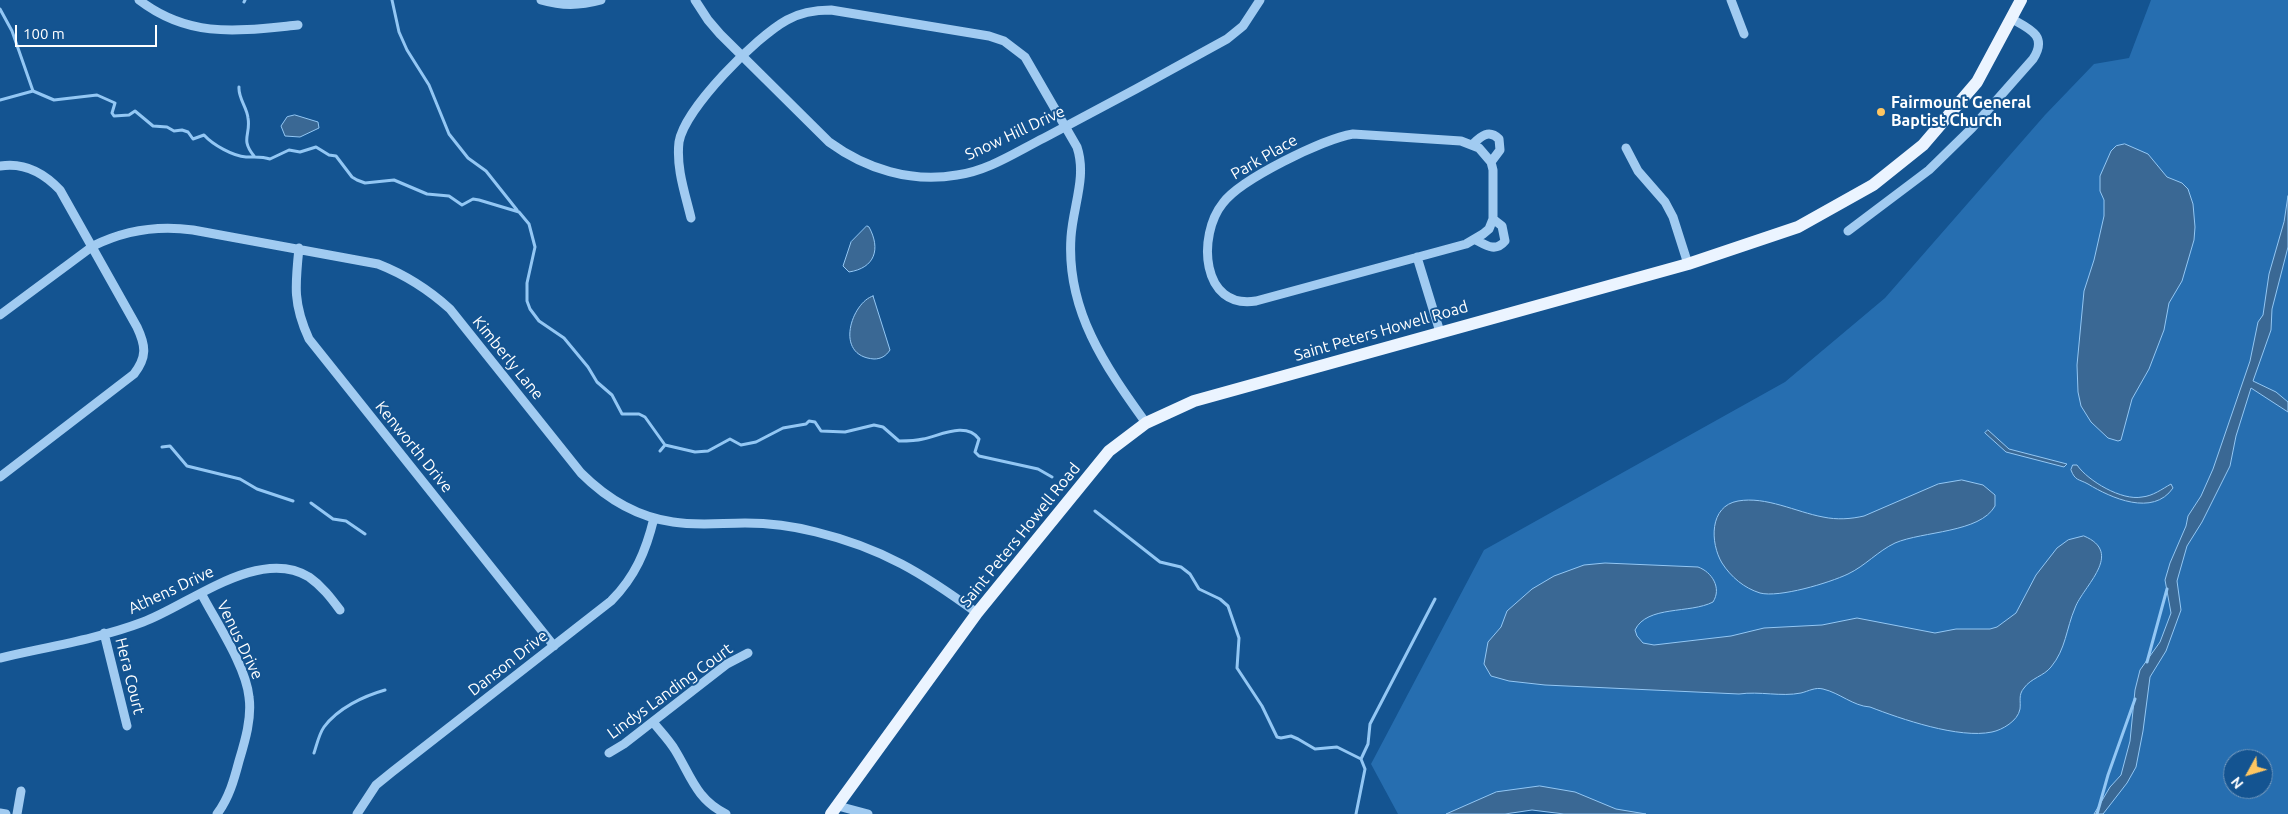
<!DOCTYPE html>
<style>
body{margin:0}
#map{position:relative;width:2288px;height:814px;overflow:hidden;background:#145491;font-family:Ubuntu,sans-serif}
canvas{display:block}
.north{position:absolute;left:2223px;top:749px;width:50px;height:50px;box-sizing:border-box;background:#145491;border:1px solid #7298bd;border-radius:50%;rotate:231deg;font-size:14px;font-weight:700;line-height:20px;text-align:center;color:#fff}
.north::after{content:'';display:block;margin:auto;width:18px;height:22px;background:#ffc661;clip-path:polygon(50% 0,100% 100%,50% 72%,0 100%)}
.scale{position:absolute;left:15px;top:25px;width:142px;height:22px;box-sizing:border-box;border:2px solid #fff;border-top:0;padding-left:6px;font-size:15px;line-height:18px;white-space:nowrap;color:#fff;-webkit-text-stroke:4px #145491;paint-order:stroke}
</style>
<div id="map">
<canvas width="2288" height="814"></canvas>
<div class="north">N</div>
<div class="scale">100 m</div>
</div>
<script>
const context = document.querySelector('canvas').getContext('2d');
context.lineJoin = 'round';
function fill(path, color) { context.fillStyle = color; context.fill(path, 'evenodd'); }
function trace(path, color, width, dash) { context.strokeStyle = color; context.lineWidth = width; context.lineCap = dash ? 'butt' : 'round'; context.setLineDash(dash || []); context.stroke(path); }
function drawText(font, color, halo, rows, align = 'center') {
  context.font = font + ' Ubuntu,sans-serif'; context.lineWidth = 4; context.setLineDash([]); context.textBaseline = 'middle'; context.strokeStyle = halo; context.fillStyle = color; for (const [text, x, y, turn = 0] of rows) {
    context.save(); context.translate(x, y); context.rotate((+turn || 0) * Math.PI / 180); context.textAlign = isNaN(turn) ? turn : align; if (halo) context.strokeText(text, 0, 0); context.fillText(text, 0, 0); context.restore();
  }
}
fill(new Path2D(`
 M2151,0H2288V814H1594L1525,802L1483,814H1398L1371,764L1484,550L1785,382L1885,298L2045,115L2094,64L2129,58ZM2233,759H2263V789H2233Z`), '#266eb0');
const water = new Path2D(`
 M295,115L318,122L319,128L300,137L285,136L281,126L287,117Z
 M2125,144L2148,154L2167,177L2182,183L2188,189L2193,204L2195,227L2194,240L2182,281L2169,303L2164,330L2149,369L2132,399L2121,440L2118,441L2108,438L2091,422L2081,406L2078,392L2077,365L2084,291L2094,260L2104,216V200L2100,191V176L2111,151L2116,146Z
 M2288,196V247L2272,309L2271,330L2253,381L2276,392L2288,402V412L2251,388L2236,436L2230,466L2202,522L2187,546L2177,581L2181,610L2166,651L2150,677L2143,731L2136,767L2127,783L2103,814H2094L2110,787L2121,775L2130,741L2135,690L2140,670L2160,642L2171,613L2165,580L2170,563L2186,526L2188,516L2201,496L2213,469L2250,361L2258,322L2263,315L2269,274L2284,222Z
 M867,226L869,227C881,249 875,268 849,272L843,266L851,242Z
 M873,296L890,350C886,356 881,359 874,359C833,356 852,302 873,296Z
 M1988,430L2009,449L2067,464L2064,467L2006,452L1985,433Z
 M2073,465H2077C2088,481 2122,501 2142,497C2153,496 2162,489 2171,484L2173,488C2153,517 2111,498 2088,484C2079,479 2075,481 2071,470Z
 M1962,480L1983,485L1995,495V506C1980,533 1923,531 1895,543C1878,551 1865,566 1848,574C1829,583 1779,598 1760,593C1744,588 1731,577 1722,563C1710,543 1709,506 1738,501C1766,496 1796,512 1823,517C1837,520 1851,519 1864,516L1938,484Z
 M2084,536C2125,553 2083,586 2075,608C2066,629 2066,649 2051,667C2044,676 2031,678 2024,688C2018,695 2021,701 2020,709C2018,721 2002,730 1992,732C1959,739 1901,719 1870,707C1853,706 1840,693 1823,689C1815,687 1809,691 1801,693C1781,697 1760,691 1739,694L1545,685L1509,681L1491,676L1484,664L1488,642L1501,627L1507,611L1532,589L1554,576L1584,565L1605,563L1698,567C1712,572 1722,588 1713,602C1690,614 1647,605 1635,630L1637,636L1643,643L1654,645L1731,636L1764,628L1822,625L1857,618L1935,633L1956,629H1990L1997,627L2016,613L2036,575L2057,548L2068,540Z
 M1540,786L1575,792L1616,809L1646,814H1564L1532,810L1505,814H1446L1496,792Z`);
fill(water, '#3a6894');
trace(water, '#93c7f4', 1);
trace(new Path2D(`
 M392,0L399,32L407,50L429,85L449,134L468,158L486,171L517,210
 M244,2L245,0
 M0,9L12,31L33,91
 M239,87C238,98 247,107 248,118C251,135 240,139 254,156
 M0,100L33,91L54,100L97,95L115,103L112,113L114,116L129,115L135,111L153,126L167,127L174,131L182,130L188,132L193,139L204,135C213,145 233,156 246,157C255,157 262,156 270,159L289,150L300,152L316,147L329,155L336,156L352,177L357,180L365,183L394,180L427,194L449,196L462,205L473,199L479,200L519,212L529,224L535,247L527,283V301L530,309L539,321L564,338L588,367L597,382L612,395L622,414H639L645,417L665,445L695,452L708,451L730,439L741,445L756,442L783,428L806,424L809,421L815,422L821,431L845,432L874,425L883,427L899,441C907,441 915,441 923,439C939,436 966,421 979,439L975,452L979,456L1038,469L1052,477
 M162,447L170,446L187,466L240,479L257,489L293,501
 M660,451L665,445
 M311,503L333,519L346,521L365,534
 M1095,511L1160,562L1181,567L1190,574L1199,589L1220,599L1228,606L1239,638L1237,668L1262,706L1277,737L1281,738L1291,736L1298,739L1315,749L1337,747L1361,759L1365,769L1356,814
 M2147,662L2167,589
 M314,753C317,744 319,734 324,727C338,708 364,696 385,690
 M1361,759L1368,744L1370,724L1435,599
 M2097,814L2108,775L2135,699`), '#93c7f4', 3);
trace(new Path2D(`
 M139,0C190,39 238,31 298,25
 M541,0C562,6 579,6 601,0
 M695,0L708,20L720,34L829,142C866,169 911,183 957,175C988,171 1016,152 1044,138C1105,106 1166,73 1227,39L1243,26L1260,0
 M1731,0L1744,34
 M1353,134L1461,141L1479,148L1491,162L1493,170V219L1489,229L1483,234L1466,244L1256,301C1201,310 1197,235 1223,203C1241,179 1323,139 1353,134Z
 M1473,144C1481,136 1489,129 1499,139L1500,150L1491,162
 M1626,148L1638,171L1665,202L1673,217L1688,264
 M0,166C24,162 44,173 60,190L137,327C146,346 147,357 134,374L0,477
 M691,218C685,193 676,168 679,142C685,108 756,37 787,20C801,12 815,10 831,10L989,36L1004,41L1025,57L1077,147C1087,177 1073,206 1071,237C1066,310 1105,366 1146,423
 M1848,231L1929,170L1972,128L2033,59C2048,36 2030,29 2012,19
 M1476,240C1487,246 1496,252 1505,241L1502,226L1493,219
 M299,248C295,286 293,304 309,339L554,646
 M1417,257L1440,332
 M0,315L93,246C125,230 157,225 193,230L378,264C406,275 428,289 450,309L581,473C606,498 637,517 673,522C697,526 721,523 745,523C769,523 793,526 816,532C882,548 924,574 977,613
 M201,593C216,622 246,666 249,697C252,718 245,741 239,761C234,780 229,798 217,814
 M104,633L127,726
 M0,658C47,647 98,639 143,622C189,605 259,546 309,577C322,586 331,598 340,610
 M653,722C660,731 669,740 675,750C691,776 696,799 726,814
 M609,753L624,744L727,664L748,653
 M838,806L868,814
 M0,813L6,814
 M17,814L21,791
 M357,814L376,785L392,772L611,601C635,577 646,551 654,518`), '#a1cbf1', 9);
trace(new Path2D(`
 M831,814L977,613L1109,451L1146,423L1194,401L1688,264L1798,227L1873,185L1923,145L1977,82L2021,0`), '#ebf4ff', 12);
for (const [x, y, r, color] of [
 [1881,112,5,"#ffc661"]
]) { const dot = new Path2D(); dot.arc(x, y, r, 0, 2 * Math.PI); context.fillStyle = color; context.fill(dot); trace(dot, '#145491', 2); }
drawText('bold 16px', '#fff', '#145491', [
 ["Fairmount General",1891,103],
 ["Baptist Church",1891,121]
], 'left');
drawText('16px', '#fff', '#145491', [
 ["Snow Hill Drive",1015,133,-25],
 ["Park Place",1264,157,-30],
 ["Saint Peters Howell Road",1381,331,-16],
 ["Kimberly Lane",508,358,51],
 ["Kenworth Drive",414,447,51],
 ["Saint Peters Howell Road",1020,535,-51],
 ["Athens Drive",171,590,-25],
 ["Venus Drive",240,640,64],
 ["Danson Drive",508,663,-38],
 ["Hera Court",130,676,76],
 ["Lindys Landing Court",670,691,-36]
]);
</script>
